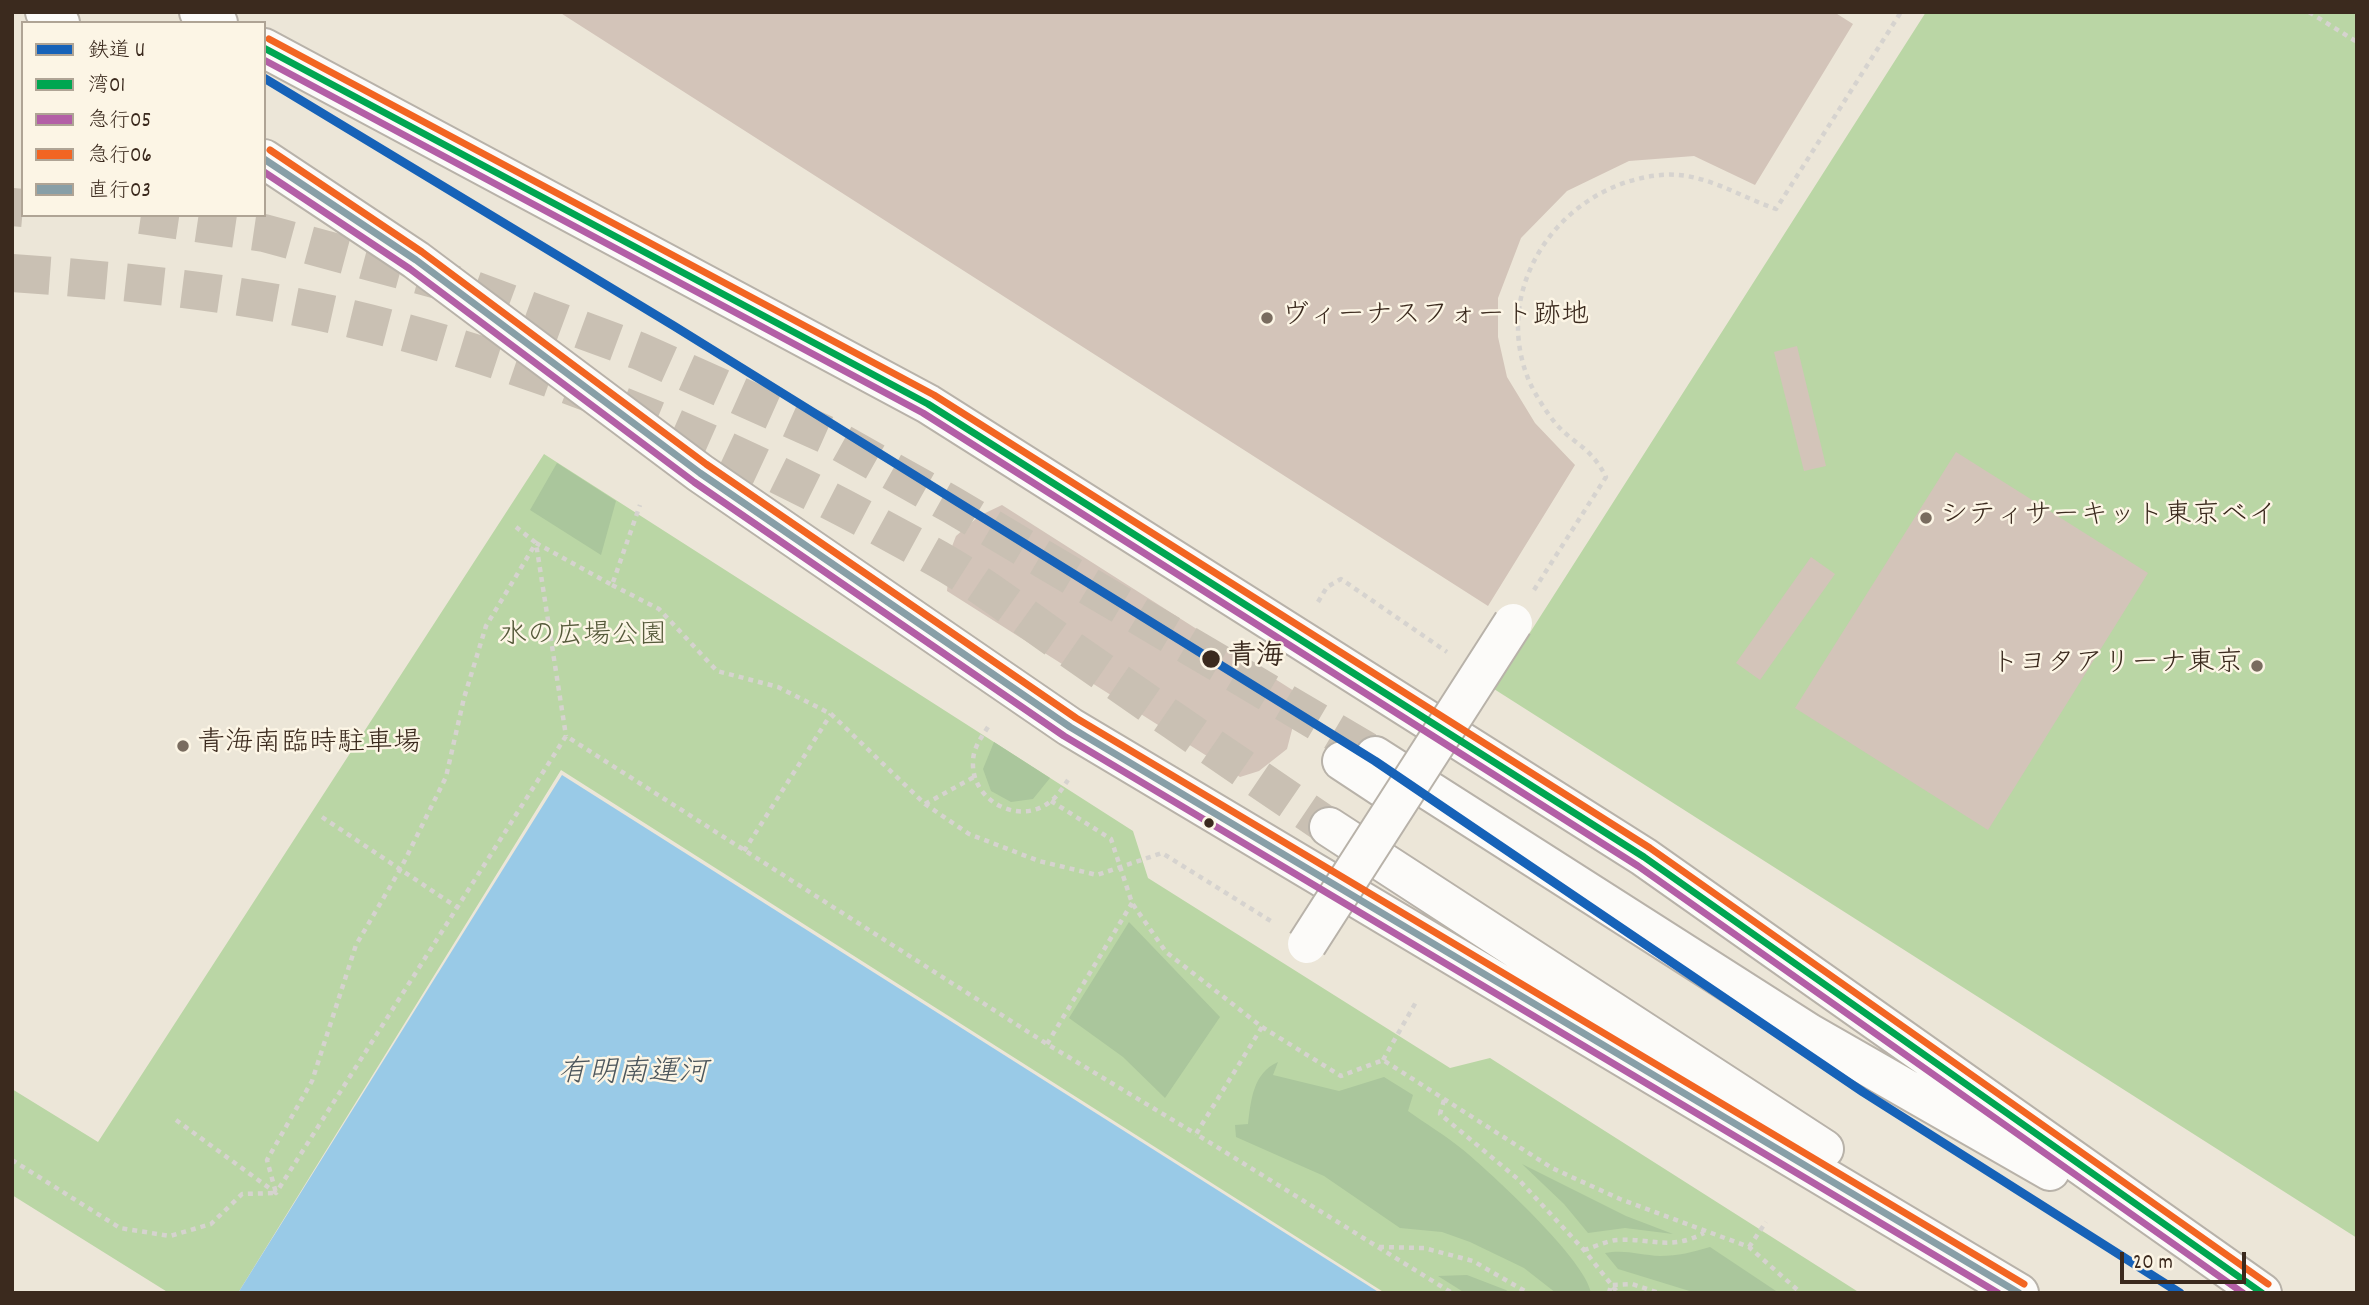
<!DOCTYPE html>
<meta charset="utf-8">
<style>
body{margin:0}
#map{position:relative;width:2369px;height:1305px;overflow:hidden;background:#ece6d8;font-family:Dekko,"Klee One",sans-serif}
canvas{display:block}
.frame{position:absolute;inset:0;border:14px solid #3b2a1e;pointer-events:none}
.legend{position:absolute;left:21px;top:21px;width:245px;height:196px;box-sizing:border-box;background:#fcf5e5;border:2px solid #afa495;margin:0;padding:9px 12px;list-style:none;font-size:21px;color:#3b2a1e}
.legend li{display:flex;align-items:center;gap:14px;height:35px}
.legend b{width:35px;border:2px solid #afa495}
.scale{position:absolute;left:2120px;top:1252px;width:126px;height:32px;box-sizing:border-box;border:4px solid #3b2a1e;border-top:0;padding-left:9px;font-size:21px;line-height:24px;white-space:nowrap;color:#3b2a1e;-webkit-text-stroke:5px #fcf5e5;paint-order:stroke}
</style>
<div id="map">
<canvas width="2369" height="1305"></canvas>
<div class="frame"></div>
<ul class="legend">
<li><b style="height:9px;background:#1662b8"></b>鉄道 U</li>
<li><b style="height:9px;background:#00a651"></b>湾01</li>
<li><b style="height:9px;background:#b35fa6"></b>急行05</li>
<li><b style="height:9px;background:#f26522"></b>急行06</li>
<li><b style="height:9px;background:#889fa7"></b>直行03</li>
</ul>
<div class="scale">20 m</div>
</div>
<script>
const context = document.querySelector('canvas').getContext('2d');
context.lineJoin = 'round';
function fill(path, color) { context.fillStyle = color; context.fill(path, 'evenodd'); }
function trace(path, color, width, dash) { context.strokeStyle = color; context.lineWidth = width; context.lineCap = dash ? 'butt' : 'round'; context.setLineDash(dash || []); context.stroke(path); }
function drawText(font, color, halo, rows, align = 'center') {
  context.font = font + ' Dekko,"Klee One",sans-serif'; context.lineWidth = 5; context.setLineDash([]); context.textBaseline = 'middle'; context.strokeStyle = halo; context.fillStyle = color; for (const [text, x, y, turn = 0] of rows) {
    context.save(); context.translate(x, y); context.rotate((+turn || 0) * Math.PI / 180); context.textAlign = isNaN(turn) ? turn : align; if (halo) context.strokeText(text, 0, 0); context.fillText(text, 0, 0); context.restore();
  }
}
fill(new Path2D(`
 M1926,12H2357V1238L1494,689Z
 M544,454L1133,831L1148,878L1450,1068L1490,1058L1860,1293H1385L561,770L238,1293H169L12,1195V1089L98,1142Z`), '#bad6a5');
fill(new Path2D(`
 M557,463L616,501L601,555L530,510Z
 M994,742L1050,778L1033,799L1011,802L991,791L983,769Z
 M1129,922L1220,1017L1165,1098L1123,1057L1069,1018Z
 M1278,1062L1273,1075L1339,1091L1384,1077L1413,1095L1408,1111C1426,1124 1445,1135 1462,1149C1490,1172 1586,1260 1591,1293H1556L1524,1268L1470,1242L1442,1232L1400,1228L1324,1176L1236,1137L1235,1125L1248,1124C1251,1100 1253,1073 1278,1062Z
 M1522,1164L1626,1216L1673,1234L1625,1228L1588,1233L1564,1204Z
 M1710,1247L1779,1293H1696L1618,1269L1605,1253C1624,1249 1641,1255 1660,1256C1678,1256 1693,1252 1710,1247Z
 M1467,1275L1506,1290L1510,1293H1465L1438,1276Z`), '#aac69c');
fill(new Path2D(`
 M562,775L1380,1293H238Z`), '#99cae7');
fill(new Path2D(`
 M559,12H1834L1853,24L1755,185L1694,156L1629,161L1567,191L1521,238L1498,298V337L1507,377L1535,423L1575,465L1488,606Z
 M1797,346L1826,466L1804,471L1774,352Z
 M1956,452L2148,573L1988,830L1795,708Z
 M1002,505L1294,691V722L1287,749L1259,771L1240,777L947,591L951,549L956,536L979,516Z
 M1811,557L1835,574L1760,680L1736,663Z`), '#d3c4b9');
trace(new Path2D(`
 M12,207L23,208
 M141,215L264,233L471,289L639,351L827,435L952,505L1375,756
 M12,273C126,281 240,292 352,319C557,368 753,455 938,559C984,585 1026,619 1070,649C1156,709 1242,768 1329,827`), '#c9c0b3', 38, [38, 19]);
const minor = new Path2D(`
 M45,12L60,23
 M199,12L218,23
 M264,48L928,404L1644,857L2262,1293
 M264,159L416,260L700,473L1070,727L2019,1293
 M1375,756L1809,1033L2050,1171
 M1342,761L1392,794
 M1329,827L1824,1149`);
trace(minor, '#b8b2a9', 42);
trace(new Path2D(`
 M2309,12L2357,42
 M516,527L536,543L566,736
 M612,585L659,609L717,671L778,687L831,714L925,804L969,834L1039,861L1097,875L1162,853L1274,923
 M1534,590L1606,477C1590,446 1576,446 1556,424C1547,413 1536,396 1530,383C1488,287 1562,184 1661,175C1702,171 1738,196 1776,209L1901,12
 M1318,602L1327,587L1341,579L1447,652
 M988,727C981,738 973,748 973,762C971,801 1020,827 1051,801C1058,796 1063,787 1068,780
 M1051,801L1111,839L1132,903L1166,952L1262,1027L1196,1134L1452,1293
 M925,804L974,777
 M322,817L458,908
 M744,851L831,714
 M1262,1027L1341,1076L1383,1060L1552,1168L1620,1199L1749,1247L1801,1293
 M1047,1044L1132,903
 M1383,1060L1416,1002
 M1444,1100L1440,1114L1519,1180L1584,1250L1618,1293
 M176,1120L276,1193L566,736L1047,1044L1196,1134
 M12,1160L120,1228L170,1236L211,1224L242,1194L276,1193L267,1160L312,1081L356,945L401,868L446,777L464,698L486,626L536,543L612,585L640,505
 M1379,1247L1424,1248L1473,1261L1528,1293
 M1749,1247L1766,1222
 M1584,1250C1594,1247 1606,1241 1617,1240C1652,1238 1670,1251 1704,1233
 M1609,1293L1611,1285L1632,1284L1659,1293`), '#d6d3cf', 4.5, [5, 5]);
trace(minor, '#fcfbf9', 38);
const minorBridge = new Path2D(`
 M1307,944L1513,623`);
trace(minorBridge, '#b8b2a9', 42, []);
trace(minorBridge, '#fcfbf9', 38);
trace(new Path2D(`
 M264,48L928,404L1644,857L2262,1293`), '#00a651', 7);
trace(new Path2D(`
 M264,60L923,413L1638,866L2243,1293
 M264,172L410,269L694,482L1064,736L1998,1293`), '#b35fa6', 7);
trace(new Path2D(`
 M269,39L934,395L1650,848L2268,1284
 M270,150L422,252L706,464L1076,718L2024,1284`), '#f26522', 7);
trace(new Path2D(`
 M264,159L416,260L700,473L1070,727L2019,1293`), '#889fa7', 7);
trace(new Path2D(`
 M264,78L674,326L1375,761L1863,1092L2180,1293`), '#1662b8', 9);
for (const [x, y, r, color] of [
 [1267,318,7,"#796c5f"],
 [1926,518,7,"#796c5f"],
 [1211,659,10,"#3b2a1e"],
 [2257,666,7,"#796c5f"],
 [183,746,7,"#796c5f"],
 [1209,823,6,"#3b2a1e"]
]) { const dot = new Path2D(); dot.arc(x, y, r, 0, 2 * Math.PI); context.fillStyle = color; context.fill(dot); trace(dot, '#fcf5e5', 2.5); }
drawText('28px', '#3b2a1e', '#fcf5e5', [
 ["ヴィーナスフォート跡地",1281,318],
 ["シティサーキット東京ベイ",1940,518],
 ["トヨタアリーナ東京",2243,666,"right"],
 ["青海南臨時駐車場",197,746]
], 'left');
drawText('28px', '#55593a', '#fcf5e5', [
 ["水の広場公園",583,638]
]);
drawText('bold 28px', '#3b2a1e', '#fcf5e5', [
 ["青海",1228,659]
], 'left');
drawText('italic 30px', '#4c565c', '#fcf5e5', [
 ["有明南運河",633,1076]
]);
</script>
